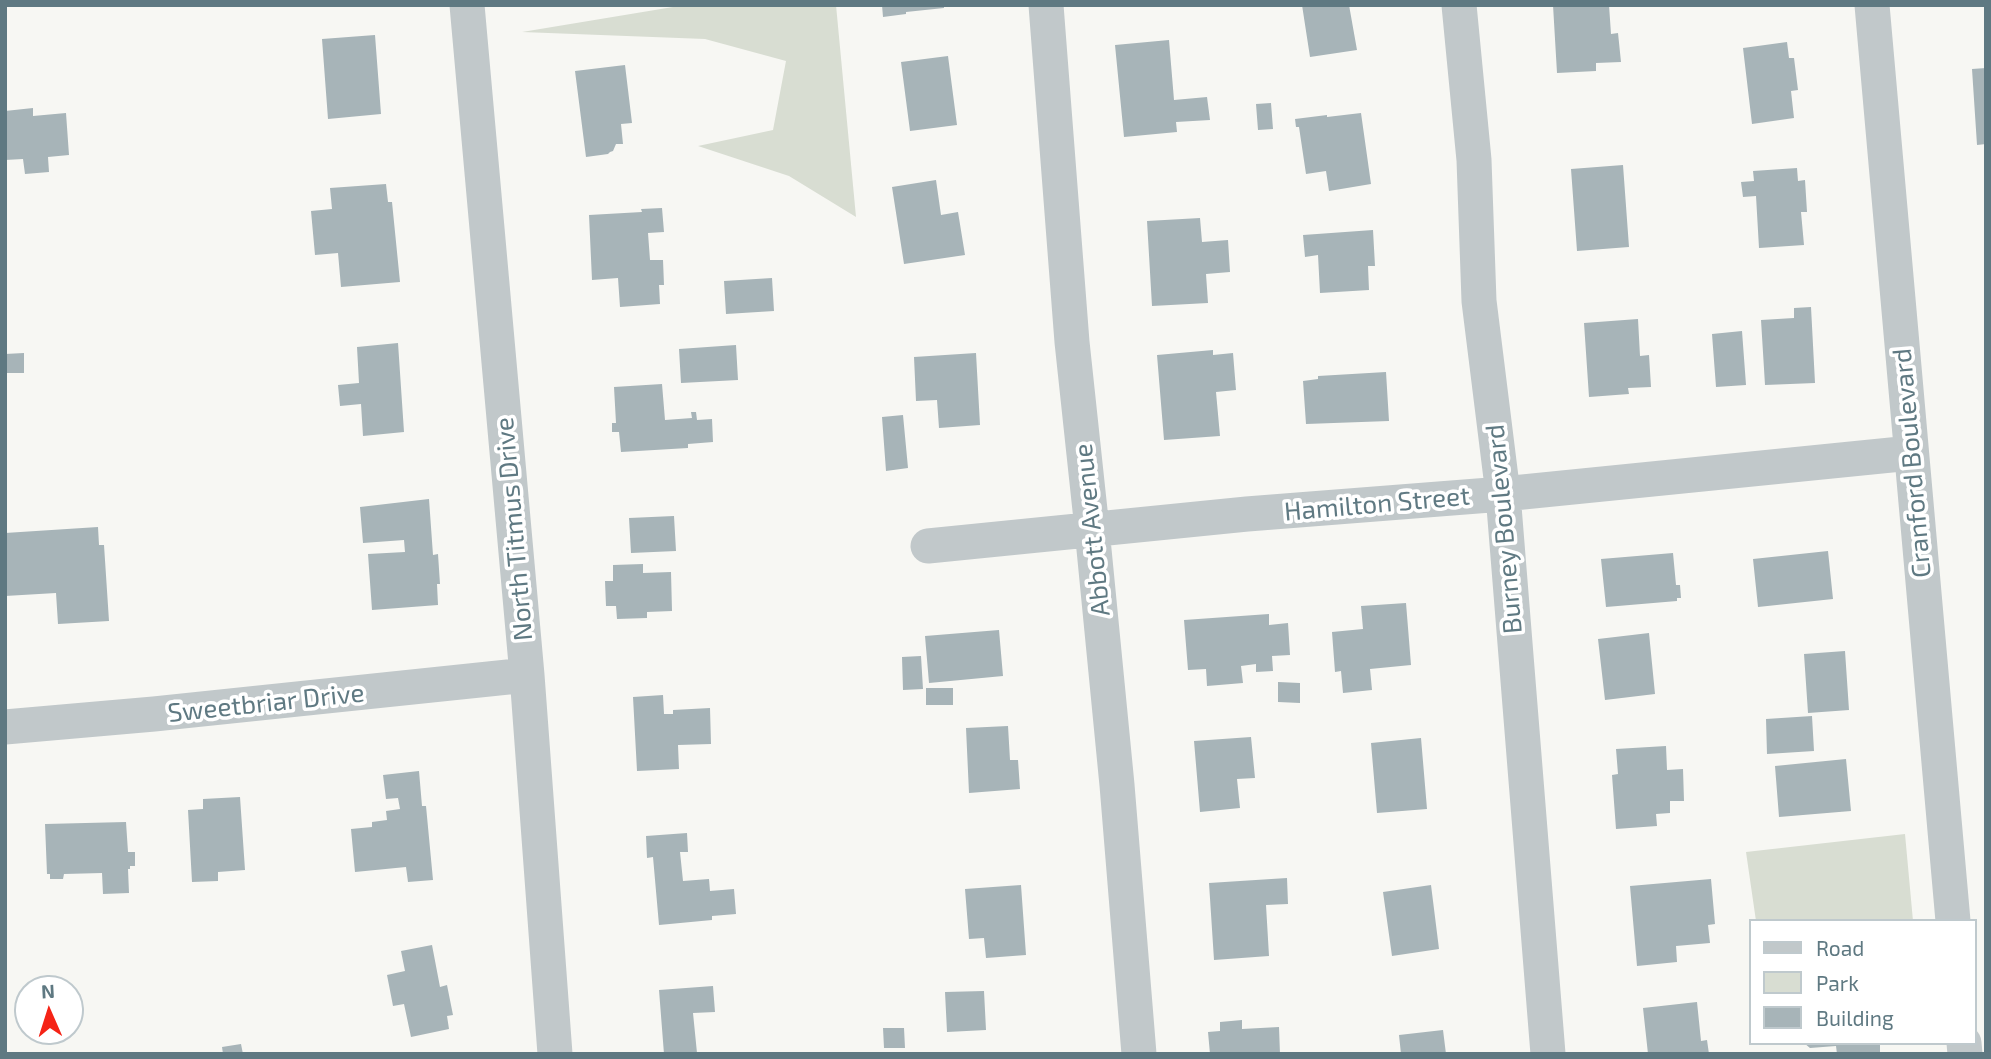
<!DOCTYPE html>
<style>
body{margin:0}
#map{position:relative;width:1991px;height:1059px;overflow:hidden;background:#f7f7f3;font-family:"Exo 2",sans-serif}
canvas{display:block}
.frame{position:absolute;inset:0;border:7px solid #5f7982;pointer-events:none}
.legend{position:absolute;left:1749px;top:919px;width:228px;height:126px;box-sizing:border-box;background:#fff;border:2px solid #bfc9cd;margin:0;padding:9px 12px;list-style:none;font-size:21px;color:#5f7982}
.legend li{display:flex;align-items:center;gap:14px;height:35px}
.legend b{width:35px;border:2px solid #bfc9cd}
.north{position:absolute;left:14px;top:975px;width:70px;height:70px;box-sizing:border-box;background:#fff;border:2px solid #bfc9cd;border-radius:50%;rotate:357deg;font-size:19px;font-weight:700;line-height:28px;text-align:center;color:#5f7982}
.north::after{content:'';display:block;margin:auto;width:24px;height:32px;background:#f52316;clip-path:polygon(50% 0,100% 100%,50% 72%,0 100%)}
</style>
<div id="map">
<canvas width="1991" height="1059"></canvas>
<div class="frame"></div>
<ul class="legend">
<li><b style="height:9px;background:#c1c8ca"></b>Road</li>
<li><b style="height:19px;background:#d8ddd2"></b>Park</li>
<li><b style="height:19px;background:#a7b4b8"></b>Building</li>
</ul>
<div class="north">N</div>
</div>
<script>
const context = document.querySelector('canvas').getContext('2d');
context.lineJoin = 'round';
function fill(path, color) { context.fillStyle = color; context.fill(path, 'evenodd'); }
function trace(path, color, width, dash) { context.strokeStyle = color; context.lineWidth = width; context.lineCap = dash ? 'butt' : 'round'; context.setLineDash(dash || []); context.stroke(path); }
function drawText(font, color, halo, rows, align = 'center') {
  context.font = font + ' "Exo 2",sans-serif'; context.lineWidth = 7; context.setLineDash([]); context.textBaseline = 'middle'; context.strokeStyle = halo; context.fillStyle = color; for (const [text, x, y, turn = 0] of rows) {
    context.save(); context.translate(x, y); context.rotate((+turn || 0) * Math.PI / 180); context.textAlign = isNaN(turn) ? turn : align; if (halo) context.strokeText(text, 0, 0); context.fillText(text, 0, 0); context.restore();
  }
}
fill(new Path2D(`
 M685,5H836L856,217L789,176L698,146L773,130L786,61L705,39L522,32Z
 M1905,834L1913,921H1756L1746,852Z`), '#d8ddd2');
fill(new Path2D(`
 M882,5H944V8L906,12V14L883,17Z
 M1302,5H1349L1357,50L1310,57Z
 M1553,5H1609L1611,34L1618,33L1621,62L1596,63V71L1557,73Z
 M375,35L381,114L328,119L322,39Z
 M1169,40L1174,100L1207,97L1210,120L1176,122L1177,132L1124,137L1115,45Z
 M1787,42L1789,58H1794L1798,90L1791,91L1794,118L1752,124L1743,48Z
 M948,56L957,125L910,131L901,62Z
 M625,65L632,123L621,124L623,144H616L613,151L610,152L608,154L586,157L575,71Z
 M1986,68V144L1977,145L1972,69Z
 M1271,103L1273,129L1258,130L1256,104Z
 M33,108V116L66,113L69,155L48,157L49,172L25,174L23,159L5,160V111Z
 M1361,113L1371,184L1329,191L1326,171L1306,174L1299,127H1296L1295,119L1327,115V117Z
 M1623,165L1629,247L1577,251L1571,169Z
 M1797,168L1798,181L1805,180L1807,212H1801L1804,245L1759,248L1756,196L1743,197L1741,182L1754,181L1753,171Z
 M936,180L941,215L958,212L965,255L904,264L892,187Z
 M386,184L388,202H392L400,282L341,287L338,253L315,255L311,211L332,209L330,188Z
 M662,208L664,232L648,233L650,260H663L664,285H659L660,304L620,307L618,278L592,280L589,215L642,212L641,209Z
 M1200,218L1202,242L1228,240L1230,272L1206,274L1208,303L1152,306L1147,221Z
 M1373,230L1375,266H1368L1369,290L1320,293L1318,255L1305,257L1303,235Z
 M772,278L774,311L726,314L724,281Z
 M1811,307L1815,383L1765,385L1761,320L1794,318V308Z
 M1638,319L1640,356L1649,355L1651,387L1628,388L1629,394L1589,397L1584,323Z
 M1742,331L1746,385L1716,387L1712,334Z
 M398,343L404,432L363,436L361,404L340,406L338,385L359,383L357,347Z
 M736,345L738,380L681,383L679,349Z
 M1213,350V355L1233,353L1236,390L1216,392L1220,436L1164,440L1157,355Z
 M24,353V373H5V354Z
 M976,353L980,425L939,428L937,400L916,401L914,357Z
 M1386,372L1389,421L1306,424L1303,381L1318,379V376Z
 M662,384L665,420L692,418L691,412H696L697,420L712,419L713,442L688,444V448L621,452L619,432H612V423H616L614,387Z
 M903,415L908,468L886,471L882,417Z
 M429,499L433,555L438,554L440,584H437L438,605L372,610L368,554L405,552L404,540L363,543L360,507Z
 M674,516L676,551L631,553L629,518Z
 M98,527L99,545H104L109,621L58,624L56,593L5,596V533Z
 M1828,551L1833,599L1758,607L1753,559Z
 M1673,553L1676,585H1680L1681,598H1677V601L1606,607L1601,559Z
 M643,564V573L671,572L672,611L647,612V618L617,619L616,606H606L605,581H613V565Z
 M1406,603L1411,665L1370,669L1372,690L1343,693L1341,671L1335,672L1332,632L1363,629L1361,606Z
 M1269,614V625L1288,623L1290,655L1272,656L1273,671L1256,672V664L1241,666L1243,683L1207,686L1206,669L1188,670L1184,620Z
 M999,630L1003,676L929,683L925,636Z
 M1649,633L1655,694L1605,700L1598,639Z
 M1845,651L1849,710L1808,713L1804,654Z
 M921,656L923,689L903,690L902,657Z
 M1278,682L1300,683V703L1278,702Z
 M926,688H953V705H926Z
 M663,695L664,714H673V710L710,708L711,744L678,745L679,769L637,771L633,697Z
 M1812,716L1814,751L1767,754L1766,719Z
 M1008,726L1010,760H1018L1020,789L969,793L966,728Z
 M1251,737L1255,778L1237,779L1240,808L1200,812L1194,741Z
 M1421,738L1427,809L1377,813L1371,743Z
 M1666,746L1667,770L1683,769L1684,801H1670V813L1656,814L1657,826L1616,829L1612,775L1618,774L1616,749Z
 M1846,759L1851,811L1779,817L1775,766Z
 M419,771L422,806H426L433,880L408,882L406,867L355,872L351,829L372,827V822L387,820L386,811L400,809L398,798L386,799L383,775Z
 M240,797L245,870L218,872V881L192,882L188,810L203,809V799Z
 M126,822L128,852H135V866H130V869H128L129,893L103,894L102,873L64,874L63,879H50V874H47L45,824Z
 M687,833L688,852H680L683,881L709,879L710,891L734,889L736,914L712,916V920L659,925L653,857L647,858L646,836Z
 M1287,878L1288,904L1266,905L1269,956L1214,960L1209,883Z
 M1711,879L1715,924L1708,925L1710,943L1676,946L1677,962L1637,966L1630,886Z
 M1021,885L1026,955L986,958L984,938L969,939L965,889Z
 M1431,885L1439,949L1392,956L1383,892Z
 M432,945L440,987L447,985L453,1015L447,1016L449,1029L411,1037L404,1004L393,1006L387,975L405,971L401,951Z
 M713,986L715,1012L693,1013L697,1053L664,1054L659,990Z
 M984,991L986,1030L947,1032L945,992Z
 M1697,1002L1701,1041L1707,1040L1709,1054H1648L1643,1008Z
 M1242,1020V1029L1279,1027L1280,1054H1210L1208,1032L1220,1031V1022Z
 M883,1028H904L905,1048H884Z
 M1443,1030L1446,1054H1401L1399,1035Z
 M1804,1043H1880V1054H1837L1836,1046L1810,1048Z
 M241,1044L243,1054H223L222,1047Z`), '#a7b4b8');
trace(new Path2D(`
 M467,5L527,675L555,1054
 M1046,5L1072,342L1092,529L1117,785L1139,1054
 M1459,5L1474,160L1479,301L1503,494L1548,1054
 M1872,5L1953,921
 M928,546L1247,514L1503,494L1911,453
 M5,727L154,714L527,675
 M1964,1043L1965,1054`), '#c1c8ca', 35);
drawText('26px', '#5f7982', '#fff', [
 ["Cranford Boulevard",1912,463,-95],
 ["Hamilton Street",1377,504,-5],
 ["North Titmus Drive",514,529,-95],
 ["Burney Boulevard",1504,529,-95],
 ["Abbott Avenue",1092,530,-96],
 ["Sweetbriar Drive",266,703,-6]
]);
</script>
